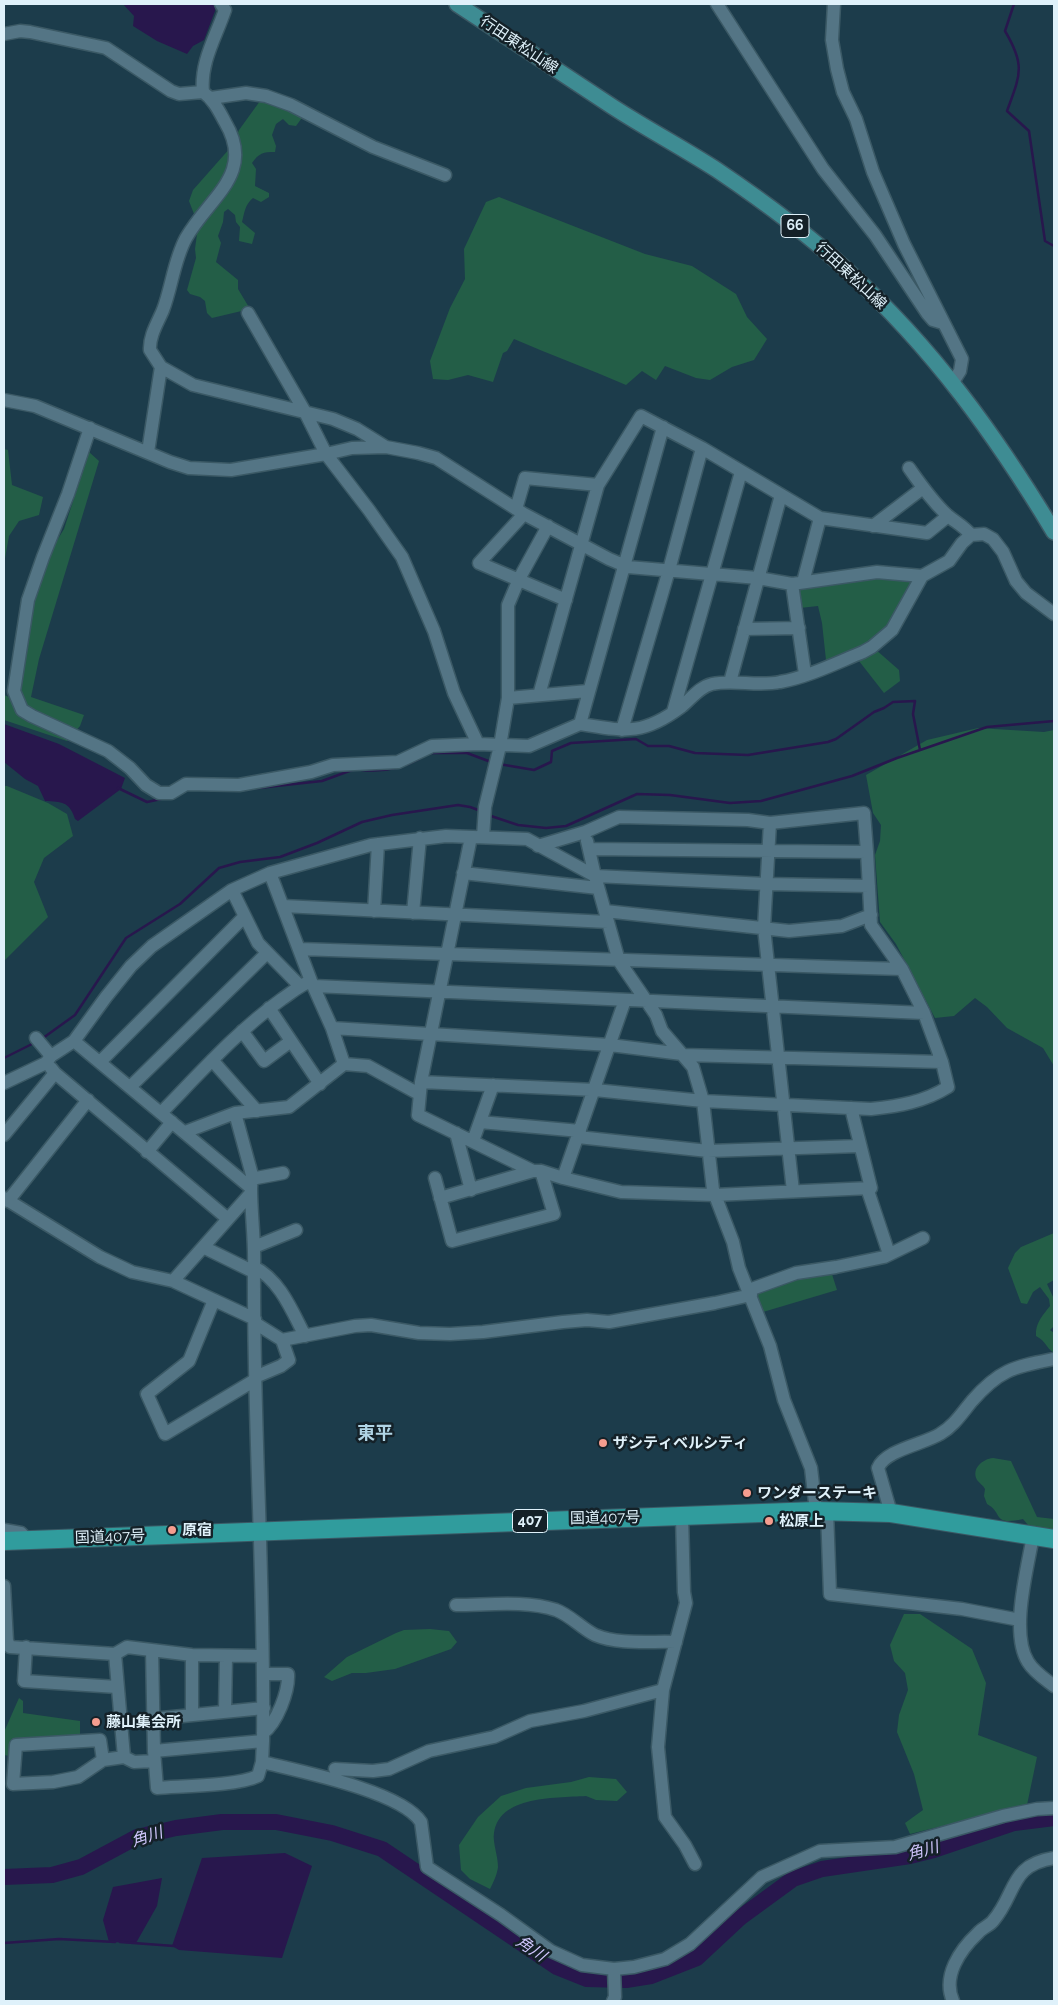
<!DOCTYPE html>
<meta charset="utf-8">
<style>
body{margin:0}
#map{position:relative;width:1058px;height:2005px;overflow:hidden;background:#1c3c4b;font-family:Raleway,sans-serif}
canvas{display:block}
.frame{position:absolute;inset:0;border:5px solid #dff1fa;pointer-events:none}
</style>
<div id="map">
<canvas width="1058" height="2005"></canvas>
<div class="frame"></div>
</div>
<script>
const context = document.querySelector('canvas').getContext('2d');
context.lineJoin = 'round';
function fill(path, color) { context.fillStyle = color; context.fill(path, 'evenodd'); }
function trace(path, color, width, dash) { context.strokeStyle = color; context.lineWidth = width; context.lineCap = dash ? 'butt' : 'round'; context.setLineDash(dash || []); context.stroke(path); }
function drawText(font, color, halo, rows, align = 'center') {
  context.font = font + ' Raleway,"Noto Sans JP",sans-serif'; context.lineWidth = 5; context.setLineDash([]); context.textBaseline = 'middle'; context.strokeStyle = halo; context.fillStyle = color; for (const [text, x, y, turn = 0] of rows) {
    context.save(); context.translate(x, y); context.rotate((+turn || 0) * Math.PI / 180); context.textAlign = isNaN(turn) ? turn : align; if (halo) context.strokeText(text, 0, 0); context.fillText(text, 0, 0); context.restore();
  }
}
fill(new Path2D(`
 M266,99L304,115L296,126L289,125L283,119L276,124L272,135L276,146L275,152C263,152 259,153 252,163L256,169L255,186L269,193V197L261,202L253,198C245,204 244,214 242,222L255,233L252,244L239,241L240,227L236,222L235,215L228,209L224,212L223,222L218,236L221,243L216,262L238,280V289L250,309L212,318L207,313L205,301L200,297L190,294L187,290L196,258L195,249L199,219L194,214L189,201L193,190L231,147L239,130L260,101Z
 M499,197L645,254L692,266L736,294L747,317L767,339L754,360L732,367L710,380L696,378L665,366L656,380L642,371L626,385C589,369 551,355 514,339L507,351L503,353L493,382L468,375L448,380L433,379L430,361L450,308L465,279L464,249L486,202Z
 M4,449L8,450L12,485L43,497L39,515L19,521L9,536L4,564Z
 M89,452L99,461L39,659L31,697L84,715L80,726L67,741L4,720V695L9,697L20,679L25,642L36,595L50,552L64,529Z
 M855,577L914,580C902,604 889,634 863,648C852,654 838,657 826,660L822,623L818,606L800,608L798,587Z
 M875,649L899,670L900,681L884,693L859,661Z
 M978,728L1044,732L1054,730V1066L1043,1048L1007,1028L987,1007L975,998L954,1016L935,1018L896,944L880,922L875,855L880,841L881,825L873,813L866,775L927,740Z
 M4,786H7L48,803L67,814L73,836L44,858L34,882L48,917L4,961Z
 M1054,1233V1280L1047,1284L1054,1299V1326L1050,1330L1054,1333V1353C1045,1347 1047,1342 1036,1336C1035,1323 1043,1315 1050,1306L1049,1299L1040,1287L1033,1292L1027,1304L1021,1303L1008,1268L1015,1253L1021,1247Z
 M831,1271L837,1290L763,1312L755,1293L799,1278Z
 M993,1458L1011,1461L1037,1517L1054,1519V1531L1028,1525L1023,1519C991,1526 1004,1513 987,1504L984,1496L985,1489C983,1485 979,1483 977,1480C971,1468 983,1459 993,1458Z
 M904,1614H920L972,1649L986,1683L978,1735L1037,1757L1027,1805L910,1834L905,1823L923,1810L914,1774L897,1732L899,1715L908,1690L905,1673L894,1661L890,1645Z
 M430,1629L449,1631L457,1642L451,1649L395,1669L366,1673H352L332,1681L324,1677L347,1657L396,1633L404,1630Z
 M19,1698L23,1701V1713L80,1721V1736L14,1742L10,1756L4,1755V1732Z
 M589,1777L616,1779L627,1792L617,1801L596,1800L586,1796C555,1798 491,1795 494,1841C495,1850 498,1858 498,1867C497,1875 493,1883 490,1889L470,1879L461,1870L459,1845L478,1817L501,1796L526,1788L571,1782Z`), '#235e47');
fill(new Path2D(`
 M123,4H212L215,6V11L204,40L193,46L187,54L157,41L133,26L134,16Z
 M4,724L59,744L125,778L121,789L78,821L75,819C69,801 62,802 45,801L38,786L25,779L4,762Z
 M285,1853L312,1866L282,1958L179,1950L172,1946L202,1858Z
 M162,1878L157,1906L136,1943L109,1942L103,1920L113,1887Z`), '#28174d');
trace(new Path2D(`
 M1014,4L1005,31C1026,66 1020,75 1007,111L1029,131L1045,241L1054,246
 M431,753H467L491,762
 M499,764L534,770L551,762L552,751L571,743L636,739L648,746H669L695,753L748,755L828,742L836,739L874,712L884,708L893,702L915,701L913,714L920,750
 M362,770C383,772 401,769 419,759
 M118,788L147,802L161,799
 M258,788L322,781L352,770
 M488,815L518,825L546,828L566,826L637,794L670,795L730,803L761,801L852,776L897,758L987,727L1054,721
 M43,1038L75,1015L126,938L180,904L219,868L240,862L280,857L317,843L362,822L392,815L458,805L470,807L481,811
 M4,1058L34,1043
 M120,1942L174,1946
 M4,1943L59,1939L115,1942`), '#28174d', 2.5);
trace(new Path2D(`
 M4,1877L52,1875L81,1867L137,1837L176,1828L222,1822H276L332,1833L382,1849L557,1967L587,1979L626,1980L651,1976L697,1958L741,1917L793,1879L822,1869L910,1856L934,1850L1014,1823L1054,1818`), '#28174d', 16);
const minor = new Path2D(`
 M717,4L823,169L875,235L927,313L933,320L943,323
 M834,4L832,40L837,69L843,92L856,119L873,172L904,244L962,359L960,371L953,382
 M4,34L20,31L30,32L106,48L171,91L179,94L203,92C214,100 219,111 225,122C256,174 209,197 186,238C174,260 172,286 163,310C158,322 149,336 150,350L161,367L193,385L333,419L357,429L386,447
 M203,92C200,62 216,37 225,10L221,4
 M211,98L246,93L266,96L291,105L373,147L445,175
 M248,313L305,412L326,454L369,510L402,557L434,631L454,693L478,744
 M4,400L35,406L170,462L189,468L231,470L326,454L352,448L386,447L418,453L436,458L524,514L609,559L628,567L758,578L792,584L877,572L922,576
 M663,427L580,724C625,731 642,736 681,707C691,699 699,687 712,684C734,679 757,687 780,682C808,677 836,663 863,652L872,647L892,630L922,576L949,561L962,543L971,535L984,534L993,539L1003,552L1016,581L1026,593L1054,614
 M90,428L68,494L43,557L28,600L14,691L22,710L32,716L108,751L130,768L146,785L159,793H171L186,784L239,785L311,772L333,765L398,762L432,746L478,744L529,746L580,724
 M148,452L161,367
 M909,468C921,485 932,501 947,515C955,522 964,526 971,535
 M516,509L525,478L598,485
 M524,514L479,563L566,600
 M873,526L923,488
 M803,582L820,518
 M792,584L805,674
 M744,629L799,628
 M730,682L781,495
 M539,695L598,485L641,416L702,448L820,518L927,533L948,516
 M508,698V605L519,579L548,526
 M673,712L741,472
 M622,730L669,570L702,448
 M770,823L764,928L793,1191
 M471,837L421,1082L418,1115L533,1171H541L563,1178L621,1192L714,1195L871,1188L851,1108
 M483,837L485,807L500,746L508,698L588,691
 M587,841L595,876L767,884L869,886
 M538,846L585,832L619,817L748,820L770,823L864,813L867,852
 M270,873L311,981L332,1028L344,1064
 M463,873L598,888
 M232,890L258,943L300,986
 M283,906L608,922
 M374,911L378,844
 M605,911L789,931L842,926L871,915
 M413,913L420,838
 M300,949C500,954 701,964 902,969
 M314,986L924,1013
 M269,1008L320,1084
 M332,1028L610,1045L682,1054
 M242,1031L264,1061L291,1041
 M36,1038L51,1056
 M74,1041L251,1188C251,1214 255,1241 254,1267C253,1425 265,1583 263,1741L262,1762L258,1776C237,1786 183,1786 157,1788L154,1751L152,1650
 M683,1055L942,1062
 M212,1060L257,1111
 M100,1062L244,917
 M55,1073L228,1219
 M421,1082L595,1090L703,1101L871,1109C899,1106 924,1102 948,1087L942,1062L924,1013L902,969L871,925L867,852L590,849
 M4,1083L46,1063L51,1056L74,1041L106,997L131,966L152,946L232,890L270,873L371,845L446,836L527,839L595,876L619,961L656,1015L662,1031L693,1067L703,1101L713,1190L733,1242L739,1268L770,1346L784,1400L811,1468L816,1511
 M130,1087L267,953
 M161,1113C199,1074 237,1031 282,999C291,993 300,985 311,981
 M235,1113L252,1175L251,1188
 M480,1122L580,1131
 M185,1132L235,1113L289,1107L344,1064L368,1066L419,1094
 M456,1133L471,1190
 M4,1135L55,1073L51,1068
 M578,1137L708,1151L860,1146
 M473,1141L493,1085
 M147,1152L172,1122
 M435,1178L452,1241L554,1214L541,1171
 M563,1178L625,1000
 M251,1179L283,1173
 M867,1188L889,1254
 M4,1198L100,1257L132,1272L173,1281L255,1319
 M440,1198L533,1171
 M8,1201L88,1100
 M203,1247L254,1272
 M254,1247L296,1230
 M254,1267C280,1280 292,1311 305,1336
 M173,1281L251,1193
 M749,1290L796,1273L836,1267L884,1257L923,1238
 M214,1300L189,1361L147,1394L165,1434L255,1380
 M255,1323L282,1340L355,1326L371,1325L419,1333L450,1334L483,1332L563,1322L587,1320L609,1322L715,1303L751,1295
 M255,1377L281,1366L289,1360L282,1340
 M827,1511L830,1594L962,1609L1020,1620
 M891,1513L878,1468C885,1450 924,1444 940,1434C954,1426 962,1413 972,1401C1000,1369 1014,1367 1054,1359
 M682,1517L684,1592L686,1603L663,1690L658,1747L665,1817L685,1845L695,1864
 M4,1530L21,1533L28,1540
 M1033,1536C1027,1570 1010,1633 1028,1662C1034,1672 1045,1679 1054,1686
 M4,1586L7,1641L10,1647L115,1654L127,1647L192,1655L262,1656
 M456,1605C488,1605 525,1600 556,1610C570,1615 581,1628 595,1635C619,1645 650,1641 676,1642
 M26,1647L24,1681L117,1687
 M115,1654L124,1757
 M263,1674H288C289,1691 277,1723 263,1733
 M225,1711L226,1657
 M192,1714V1655
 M152,1719L264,1708
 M154,1751L263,1741
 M103,1760L100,1740L16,1745L13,1784L53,1782L78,1777L103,1760L124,1757L134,1762L154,1761
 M262,1762C298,1771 401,1791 421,1822L427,1867L501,1915L551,1951L582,1965L614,1969L634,1967L665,1959L690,1944L762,1877L820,1851L895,1847L1003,1816L1037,1809L1054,1808
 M335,1769L373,1771L389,1769L429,1751L494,1737L530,1721L584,1711L663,1690
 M613,2001L615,1997L614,1969
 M953,2001C942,1976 960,1950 978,1933C982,1928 989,1926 993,1921C1017,1893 1009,1865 1054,1858`);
const major = new Path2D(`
 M457,4C509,38 561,73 613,107C647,129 683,148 717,170C763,201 808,234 849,272C933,348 996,436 1054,532`);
const highway = new Path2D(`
 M4,1541L816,1511L891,1513L1054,1539`);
trace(minor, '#3b5965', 15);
trace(major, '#3b5965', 18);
trace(highway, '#3b5965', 20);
trace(minor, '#547585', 12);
trace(major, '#3e8c93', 15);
trace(highway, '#309c9d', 18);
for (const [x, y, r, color] of [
 [603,1443,5,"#f59d8f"],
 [747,1493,5,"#f59d8f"],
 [769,1521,5,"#f59d8f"],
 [172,1530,5,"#f59d8f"],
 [96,1722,5,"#f59d8f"]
]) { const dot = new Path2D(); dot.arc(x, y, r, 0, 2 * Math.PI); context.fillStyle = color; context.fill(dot); trace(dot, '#142128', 2); }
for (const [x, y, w] of [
 [795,226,28],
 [530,1521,35]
]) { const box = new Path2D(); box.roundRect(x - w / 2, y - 11.5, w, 23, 4); context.fillStyle = '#142128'; context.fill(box); trace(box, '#dff1fa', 1); }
drawText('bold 14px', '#dff1fa', null, [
 ["66",795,226],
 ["407",530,1521]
]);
drawText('15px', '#dff1fa', '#142128', [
 ["行田東松山線",519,45,34],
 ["行田東松山線",851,276,43],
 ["国道407号",605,1518,-1],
 ["国道407号",110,1537,-2]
]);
drawText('bold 15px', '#dff1fa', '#142128', [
 ["ザシティベルシティ",613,1443],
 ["ワンダーステーキ",757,1493],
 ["松原上",779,1521],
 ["原宿",182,1530],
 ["藤山集会所",106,1722]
], 'left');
drawText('italic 16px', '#d2c8fe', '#142128', [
 ["角川",147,1837,-18],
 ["角川",923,1851,-16],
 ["角川",531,1949,34]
]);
drawText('bold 18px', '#b0d4e5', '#142128', [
 ["東平",375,1434]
]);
</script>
